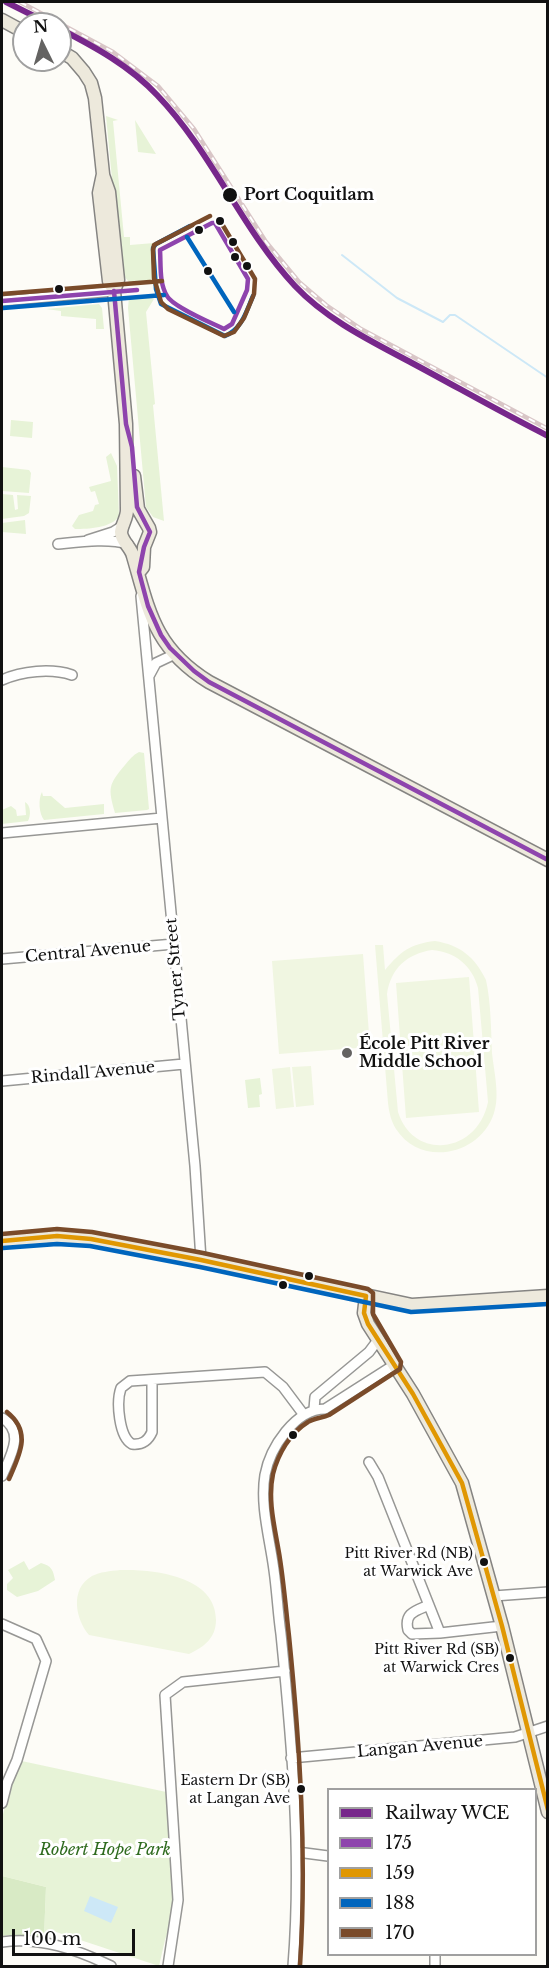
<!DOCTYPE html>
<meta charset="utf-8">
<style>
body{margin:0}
#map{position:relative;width:549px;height:1968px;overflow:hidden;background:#fdfcf7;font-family:"Libre Baskerville",serif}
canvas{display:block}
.frame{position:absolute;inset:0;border:3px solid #111;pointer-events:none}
.legend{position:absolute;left:327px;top:1788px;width:210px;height:168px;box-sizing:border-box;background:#fff;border:2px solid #a0a0a0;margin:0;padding:8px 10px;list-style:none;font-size:18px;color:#111}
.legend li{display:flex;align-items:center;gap:12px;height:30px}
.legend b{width:30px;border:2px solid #a0a0a0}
.north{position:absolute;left:12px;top:12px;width:60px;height:60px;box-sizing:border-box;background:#fff;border:2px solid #a0a0a0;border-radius:50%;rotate:355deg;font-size:16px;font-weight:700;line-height:24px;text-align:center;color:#111}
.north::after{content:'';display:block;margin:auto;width:21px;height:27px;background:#646362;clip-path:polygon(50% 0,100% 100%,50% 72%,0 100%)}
.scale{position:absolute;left:12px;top:1929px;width:123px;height:27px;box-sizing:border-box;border:3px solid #111;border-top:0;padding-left:8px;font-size:18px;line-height:21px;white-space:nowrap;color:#111;-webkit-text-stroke:4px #fff;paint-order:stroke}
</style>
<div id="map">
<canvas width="549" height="1968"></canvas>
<div class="frame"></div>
<ul class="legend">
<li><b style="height:8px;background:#77278b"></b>Railway WCE</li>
<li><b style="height:8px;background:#8e44ad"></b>175</li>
<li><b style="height:8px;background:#e09702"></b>159</li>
<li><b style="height:8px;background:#0065bd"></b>188</li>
<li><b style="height:8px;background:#7a4b2a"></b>170</li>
</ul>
<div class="north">N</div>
<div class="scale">100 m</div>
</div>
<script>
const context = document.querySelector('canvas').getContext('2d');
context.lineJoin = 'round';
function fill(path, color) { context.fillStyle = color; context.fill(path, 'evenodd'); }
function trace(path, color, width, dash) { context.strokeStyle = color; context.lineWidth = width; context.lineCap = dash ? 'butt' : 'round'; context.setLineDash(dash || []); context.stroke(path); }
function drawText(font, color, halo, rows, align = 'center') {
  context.font = font + ' "Libre Baskerville",serif'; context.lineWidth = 6; context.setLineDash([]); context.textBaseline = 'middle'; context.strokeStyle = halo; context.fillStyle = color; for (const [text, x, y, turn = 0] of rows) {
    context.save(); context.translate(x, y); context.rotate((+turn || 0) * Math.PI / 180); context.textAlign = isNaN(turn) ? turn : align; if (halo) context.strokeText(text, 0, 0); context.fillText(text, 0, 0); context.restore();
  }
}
fill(new Path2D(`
 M106,116L118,120L113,121L124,237H130V245L154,243L157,272C153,284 141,282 130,283L121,273Z
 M135,120L156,154L138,152Z
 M134,296H148L154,299L146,312L155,404L153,405L164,521L153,517L146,507L128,308L129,297Z
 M99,304L102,308L104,329H96V319L61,316V311L46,309Z
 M11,420L33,422L32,438L10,436Z
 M111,453L117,466L119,516C112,528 88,529 75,529L72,526L79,515L93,511L95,505L99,504L95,491L91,492L89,487L111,481L106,457Z
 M2,467L29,470L31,473L29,493L2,491Z
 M2,494L13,495L15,510L18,509L17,495L31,496L29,513L24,516L2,519Z
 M25,520L26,534L2,532V523Z
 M139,752L144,753L149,809L147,810L115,813C108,788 108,785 125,765C129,760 133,755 139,752Z
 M42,792L43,796H51L65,808L104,804V814L44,820C39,814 38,799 42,792Z
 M25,802C31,805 31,816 28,821L2,824V810L11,806L16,810L17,816L26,815Z
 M260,1078L262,1094L259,1095L260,1107L248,1108L245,1080Z
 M24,1561L29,1570L41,1563C52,1566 53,1570 55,1580L38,1591L17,1597L7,1590V1584L13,1578L8,1570Z
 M17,1760L171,1793L178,1900L165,1940L159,1966L50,1930L49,1937H44L46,1887L2,1876V1818Z`), '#e7f3d7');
fill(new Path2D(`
 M2,1876L46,1887L44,1937L9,1935L2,1936Z`), '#d8eac5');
fill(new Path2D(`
 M435,941C460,945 475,957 486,980C491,1003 491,1029 492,1053C494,1072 500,1095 494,1113C481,1155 421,1168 396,1129C391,1121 389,1112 388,1103L375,945H383L385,970C401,951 410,944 435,941ZM432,950C455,952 472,965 478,988L488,1102C478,1153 414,1162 398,1112L387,994C391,968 407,954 432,950Z
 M363,954L370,1047L279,1054L272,961Z
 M469,977L479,1112L406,1118L396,983Z
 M311,1066L314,1105L296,1107L292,1067Z
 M290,1067L294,1107L276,1109L272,1069Z
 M120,1570C154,1569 216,1576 216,1620C216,1638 204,1647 189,1654L89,1635C76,1620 69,1589 92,1576C100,1572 110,1571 120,1570Z`), '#f0f6e1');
fill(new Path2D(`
 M90,1896L118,1907L111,1923L84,1911Z`), '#cde8f7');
trace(new Path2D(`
 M342,255L397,298L443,322L450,315H455L548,378`), '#cde8f7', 2);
const minor = new Path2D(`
 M2,301L114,291
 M88,540L113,532L124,525
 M58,544C79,542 108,538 128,544
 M141,596L195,1166L201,1260
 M149,676L156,663L175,654
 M2,680C22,671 51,668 72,675
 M2,833L162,818
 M2,959L174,944
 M2,1081L184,1064
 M152,1380V1432C148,1441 142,1445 132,1444C119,1437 116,1402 121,1388L130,1381L265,1372L283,1387L304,1415
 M314,1409L315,1397L369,1352L378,1340
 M2,1418C26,1432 10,1457 2,1476
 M369,1462L378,1477L440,1633L502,1626
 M494,1596L548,1592
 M429,1605C415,1611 404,1613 408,1630L412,1634L440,1633
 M2,1624L36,1639L46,1661L17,1760L7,1783L2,1803
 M291,1758L515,1737L548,1726
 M297,1852L328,1856
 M2,1942C41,1937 76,1949 111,1966
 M168,1966L178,1900L165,1695L183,1682L285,1671
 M293,1966C302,1856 292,1744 281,1634C278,1613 277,1591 274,1570C270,1539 260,1506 265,1475C270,1448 295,1409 325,1409L394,1365
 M435,1966V1954`);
const major = new Path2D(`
 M2,20L24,32
 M60,51L72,58L84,72L91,83L95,98L103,174L99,193L109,281L114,291L126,424L127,510C127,518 122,524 121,532C121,541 131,547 133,556C149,611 154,648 209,682L548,860
 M103,175L109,192L118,280L114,291
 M134,476L138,509L149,528L150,532L144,547L143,567L139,572
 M2,1241L57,1236L91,1239L201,1260L412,1305L548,1296
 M366,1296L364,1313L368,1324L413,1394L462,1483L502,1626L548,1812`);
trace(minor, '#979795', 12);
trace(major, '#858482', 15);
trace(minor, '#fffffe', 9);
trace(major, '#ede9dc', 12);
const rail = new Path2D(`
 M20,2L113,52L158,86L194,129L266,242L299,282L326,305L361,329L548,429`);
trace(rail, '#d9c6c7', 4.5);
trace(rail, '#fff', 2, [7]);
trace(new Path2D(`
 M212,223H215L248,279L247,290L232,324L224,329C212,323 173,307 167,296C159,283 161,265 160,250Z
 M114,291L126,424L132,447L137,507L150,532L144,547L139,572L148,606L161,635L170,648L194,671L209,682L548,860
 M2,301L137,290`), '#8e44ad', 4.5);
trace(new Path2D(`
 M2,1241L57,1236L91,1239L201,1260L366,1296
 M366,1296L364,1313L368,1324L413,1394L462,1483L502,1626L548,1810`), '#e09702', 4.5);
trace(new Path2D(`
 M190,226L156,244L153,248L156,289L161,304L225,336C242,329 246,312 253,296
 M187,237L234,312
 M3,308L164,295
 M3,1248L57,1244L90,1246L200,1267L411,1312L548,1304`), '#0065bd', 4.5);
trace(new Path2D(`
 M210,216L154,245L153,250L154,278L161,302L168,309L224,336L234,332L244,318L254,294L255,279L219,219
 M2,294L162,281
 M2,1234L57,1229L92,1232L203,1253L368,1289L373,1293V1314L401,1362L400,1369L329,1415C322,1418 314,1418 308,1422C290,1433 278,1454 273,1474C267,1502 276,1532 280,1559C284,1585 286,1610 289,1636C300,1746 307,1856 300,1966
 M7,1412C32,1432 20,1454 9,1479`), '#7a4b2a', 4.5);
trace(new Path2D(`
 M6,2L50,24
 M60,29C95,47 130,66 157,95C212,152 241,228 295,286C327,320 371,341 412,363C457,387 502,413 548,436`), '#77278b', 6);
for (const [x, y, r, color] of [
 [230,195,8,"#111"],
 [220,221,5,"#111"],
 [199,230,5,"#111"],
 [233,242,5,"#111"],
 [235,257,5,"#111"],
 [247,266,5,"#111"],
 [208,271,5,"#111"],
 [59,289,5,"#111"],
 [347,1053,6,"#646362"],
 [309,1276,5,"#111"],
 [283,1285,5,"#111"],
 [293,1435,5,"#111"],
 [484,1562,5,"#111"],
 [510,1658,5,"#111"],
 [301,1789,5,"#111"]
]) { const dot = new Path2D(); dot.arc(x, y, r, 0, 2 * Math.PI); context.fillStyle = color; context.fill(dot); trace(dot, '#fff', 2); }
drawText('14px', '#111', '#fff', [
 ["Pitt River Rd (NB)",473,1554],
 ["at Warwick Ave",473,1572],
 ["Pitt River Rd (SB)",499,1650],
 ["at Warwick Cres",499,1668],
 ["Eastern Dr (SB)",290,1781],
 ["at Langan Ave",290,1799]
], 'right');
drawText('bold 16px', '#111', '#fff', [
 ["Port Coquitlam",244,195]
], 'left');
drawText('16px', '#111', '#fff', [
 ["Central Avenue",88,952,-5],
 ["Tyner Street",176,969,-95],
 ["Rindall Avenue",93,1073,-5],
 ["Langan Avenue",420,1747,-5]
]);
drawText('bold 16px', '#111', '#fff', [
 ["École Pitt River",359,1044],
 ["Middle School",359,1062]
], 'left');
drawText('italic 16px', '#2f6b1f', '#fff', [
 ["Robert Hope Park",105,1850]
]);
</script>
